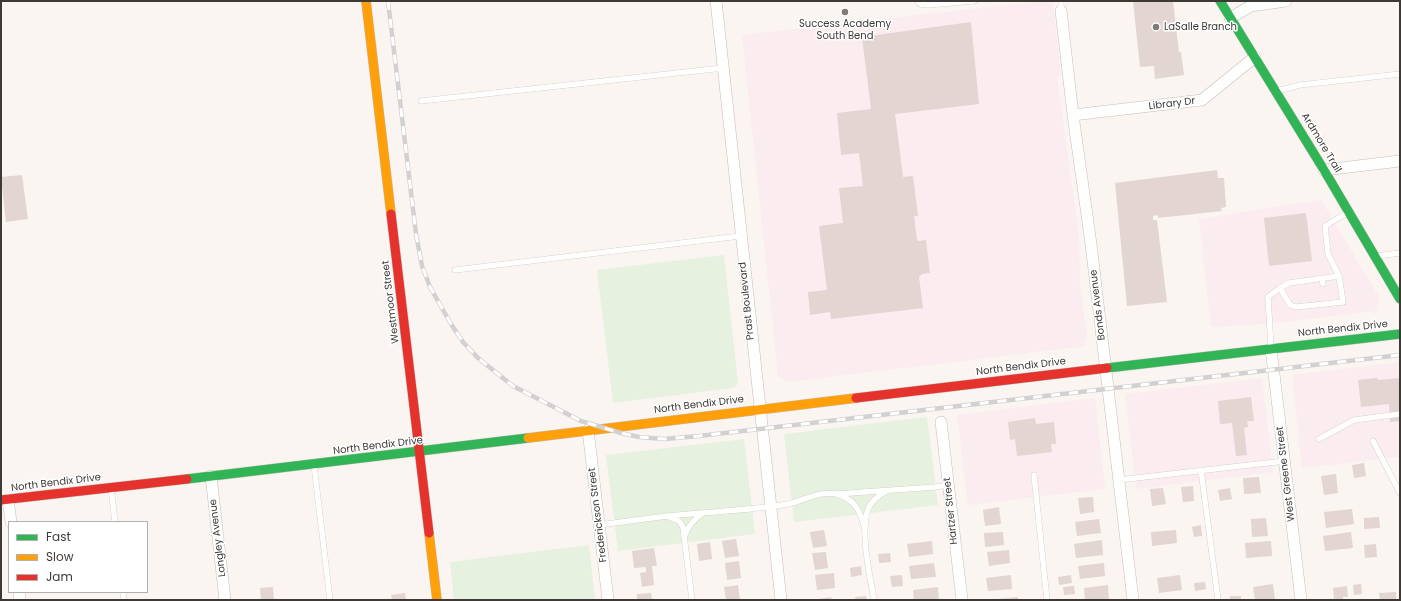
<!DOCTYPE html>
<style>
body{margin:0}
#map{position:relative;width:1401px;height:601px;overflow:hidden;background:#faf5f0;font-family:Poppins,sans-serif}
canvas{display:block}
.frame{position:absolute;inset:0;border:2px solid #3d3935;pointer-events:none}
.legend{position:absolute;left:8px;top:521px;width:140px;height:72px;box-sizing:border-box;background:#fff;border:1px solid #b1b0ae;margin:0;padding:5px 7px;list-style:none;font-size:12px;color:#3d3935}
.legend li{display:flex;align-items:center;gap:8px;height:20px}
.legend b{width:20px;border:1px solid #b1b0ae}
</style>
<div id="map">
<canvas width="1401" height="601"></canvas>
<div class="frame"></div>
<ul class="legend">
<li><b style="height:5px;background:#30b455"></b>Fast</li>
<li><b style="height:5px;background:#ff9f0a"></b>Slow</li>
<li><b style="height:5px;background:#e5322d"></b>Jam</li>
</ul>
</div>
<script>
const context = document.querySelector('canvas').getContext('2d');
context.lineJoin = 'round';
function fill(path, color) { context.fillStyle = color; context.fill(path, 'evenodd'); }
function trace(path, color, width, dash) { context.strokeStyle = color; context.lineWidth = width; context.lineCap = dash ? 'butt' : 'round'; context.setLineDash(dash || []); context.stroke(path); }
function drawText(font, color, halo, rows, align = 'center') {
  context.font = font + ' Poppins,sans-serif'; context.lineWidth = 3; context.setLineDash([]); context.textBaseline = 'middle'; context.strokeStyle = halo; context.fillStyle = color; for (const [text, x, y, turn = 0] of rows) {
    context.save(); context.translate(x, y); context.rotate((+turn || 0) * Math.PI / 180); context.textAlign = isNaN(turn) ? turn : align; if (halo) context.strokeText(text, 0, 0); context.fillText(text, 0, 0); context.restore();
  }
}
fill(new Path2D(`
 M1043,1H1053L1061,76H1057L1079,235L1080,285L1087,336L1084,345L1079,347L787,382L778,376L742,35Z
 M1321,200L1379,297L1376,311L1265,324L1211,327L1199,219Z
 M1400,362V457L1302,468L1292,375Z
 M1262,378L1273,472L1136,489L1125,394Z
 M1095,398L1105,489L968,505L957,415Z`), '#fbecf0');
fill(new Path2D(`
 M724,255L738,384L733,388L613,403L597,270Z
 M927,417L938,505L794,522L784,434Z
 M744,439L755,534L618,551L606,455Z
 M589,545L595,600H454L450,562Z`), '#e6f1df');
fill(new Path2D(`
 M1133,1H1173L1179,52H1181L1184,75L1155,79L1154,66L1140,67Z
 M971,22L979,104L895,114L903,177L913,176L918,216H914L917,240L919,241L926,240L930,273L922,274L919,277L923,308L831,319L830,312L810,315L808,292L827,290L819,226L843,223L839,188L863,186L859,153L841,155L837,113L871,109L862,37Z
 M1217,170L1218,178H1224L1226,207L1221,208L1222,211L1158,218V215L1153,216V220H1157L1167,302L1127,306L1115,183Z
 M22,175L28,219L6,222L1,177Z
 M1306,213L1312,261L1269,266L1264,218Z
 M1377,378L1378,380L1400,378V421L1390,422L1389,404L1361,407L1358,380Z
 M1251,397L1254,421H1247L1248,427L1244,428L1247,455L1236,456L1232,423L1220,424L1218,401Z
 M1035,418L1036,424L1054,422L1056,444H1051L1052,452L1017,456L1015,439L1010,440L1008,422Z
 M1364,463L1366,476L1354,478L1352,465Z
 M1336,474L1338,493L1324,495L1321,476Z
 M1259,477L1261,493L1244,494L1243,478Z
 M1193,486L1194,501L1183,502L1181,487Z
 M1163,488L1166,504L1152,506L1150,489Z
 M1230,488L1232,499L1220,501L1218,490Z
 M1093,497L1094,512L1080,514L1078,498Z
 M999,507L1001,524L985,526L983,510Z
 M1352,509L1354,524L1326,528L1324,512Z
 M1379,517L1380,528L1364,529V518Z
 M1266,518L1268,536L1252,537L1251,519Z
 M1099,519L1101,533L1077,536L1075,522Z
 M1201,525L1202,536L1194,537L1192,527Z
 M824,530L827,546L813,548L810,532Z
 M1176,530L1177,543L1152,546L1151,532Z
 M1003,532L1004,545L985,547L984,533Z
 M1351,532L1353,548L1325,551L1323,536Z
 M736,539L739,556L725,558L722,541Z
 M1102,540L1103,555L1076,558L1074,544Z
 M932,541L933,554L909,557L907,544Z
 M1271,541L1272,556L1246,558L1245,543Z
 M710,542L712,559L699,561L697,544Z
 M1376,544L1377,557L1365,558L1364,545Z
 M654,548L657,566H652L654,585L642,587L640,573L646,572V567L634,568L632,551Z
 M1009,550L1010,563L989,566L987,552Z
 M826,552L828,568L815,570L812,553Z
 M890,553L891,562L879,563L878,554Z
 M739,561L741,578L727,580L725,563Z
 M934,563L936,577L911,579L909,566Z
 M1104,563L1105,576L1080,579L1078,566Z
 M861,566L862,575L851,577L850,568Z
 M834,573L835,588L817,590L815,575Z
 M902,575L903,586L892,587L890,576Z
 M1011,575L1012,589L988,591L986,578Z
 M1071,575L1072,583L1059,585L1058,577Z
 M1180,575L1182,590L1159,593L1157,578Z
 M1205,582L1206,589L1195,591L1194,583Z
 M1273,584L1275,600H1255L1253,587Z
 M1361,584L1362,594L1354,595L1353,585Z
 M738,585L740,600H726L724,587Z
 M1108,585L1109,599L1085,600L1084,588Z
 M1074,586L1075,594L1064,595L1063,587Z
 M1347,586L1348,597H1343V600H1334L1333,588Z
 M273,587L274,600H261L260,588Z
 M938,587L939,600H914L913,590Z
 M1396,592V600H1380L1379,593Z
 M405,593L406,600H392L391,595Z
 M651,593L652,600H637V594Z
 M866,596L867,600H856L855,597Z
 M1230,596H1241V600H1230Z
 M831,597L832,600H818V599Z
 M1018,597V600H997V599Z`), '#e2d5d2');
const lane = new Path2D(`
 M918,1L920,4L928,5L974,1
 M1061,1V11
 M1277,91L1300,85L1400,74
 M421,101L723,68
 M1377,256L1400,253
 M455,270L740,236
 M1339,276L1289,283L1280,288L1290,305L1296,307L1343,302L1339,276L1328,254L1325,226L1347,213
 M1322,278L1323,284
 M1271,347L1268,297L1280,288
 M1319,439L1354,420L1400,414
 M1373,441L1400,493
 M314,465L330,600
 M1201,470L1218,600
 M1034,475L1047,600
 M1118,480L1285,461
 M111,488L115,522
 M836,494L935,487L948,485
 M669,517L679,521L683,527L692,600
 M599,525L667,516L702,513
 M684,537C688,526 694,519 703,513C731,510 760,509 788,504C803,501 821,490 836,494C856,499 861,513 865,530
 M123,592L124,600
 M874,600C870,577 859,528 869,507C873,499 879,495 887,491`);
const street = new Path2D(`
 M716,1L781,600
 M1061,11L1073,115L1091,244L1133,600
 M1230,18L1251,6L1286,1
 M1073,115L1202,100L1255,57
 M1324,170L1400,161
 M1271,349L1301,600
 M941,422L962,600
 M588,430L608,600
 M211,476L225,600
 M8,500L11,522
 M19,592L20,600`);
const fast = new Path2D(`
 M1220,1L1324,170L1400,299
 M1107,368L1400,334
 M187,479L528,438`);
const slow = new Path2D(`
 M366,1L391,214
 M528,438L856,398
 M429,533L437,600`);
const jam = new Path2D(`
 M391,214L429,533
 M856,398L1107,368
 M1,500L187,479`);
trace(lane, '#c3bfbb', 6);
trace(street, '#c3bfbb', 12);
trace(fast, '#c3bfbb', 10);
trace(slow, '#c3bfbb', 10);
trace(jam, '#c3bfbb', 10);
trace(lane, '#fefefd', 5.5);
trace(street, '#fefefd', 11);
trace(fast, '#30b455', 9);
trace(slow, '#ff9f0a', 9);
trace(jam, '#e5322d', 9);
const rail = new Path2D(`
 M388,1L416,234L422,266L430,287L451,324L463,342L478,358L513,386L581,421L621,433L639,437L664,439L699,436L1400,355`);
trace(rail, '#d2d0d0', 4.5);
trace(rail, '#fff', 3, [9]);
for (const [x, y, r, color] of [
 [845,12,4,"#7f7b76"],
 [1156,27,4,"#7f7b76"]
]) { const dot = new Path2D(); dot.arc(x, y, r, 0, 2 * Math.PI); context.fillStyle = color; context.fill(dot); trace(dot, '#fff', 1.5); }
drawText('10px', '#3d3935', '#fff', [
 ["Success Academy",845,24],
 ["South Bend",845,36],
 ["LaSalle Branch",1164,27,"left"]
]);
drawText('10px', '#3d3935', '#fff', [
 ["Library Dr",1172,104,-7],
 ["Ardmore Trail",1321,143,59],
 ["Prast Boulevard",747,301,-96],
 ["Westmoor Street",391,302,-97],
 ["Bonds Avenue",1098,305,-97],
 ["North Bendix Drive",1343,329,-6],
 ["North Bendix Drive",1021,367,-7],
 ["North Bendix Drive",699,405,-7],
 ["North Bendix Drive",378,446,-7],
 ["West Greene Street",1286,474,-97],
 ["North Bendix Drive",56,483,-7],
 ["Hartzer Street",951,511,-96],
 ["Frederickson Street",598,515,-97],
 ["Longley Avenue",218,538,-97]
]);
</script>
